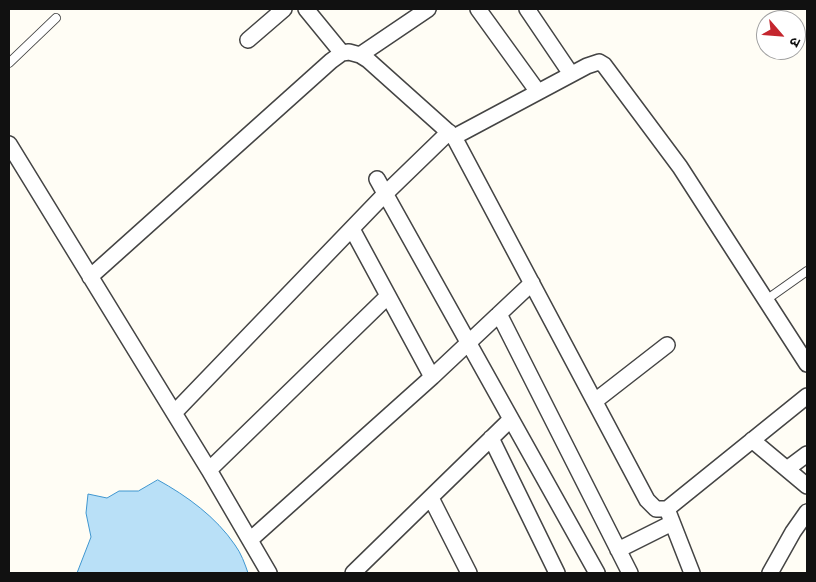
<!DOCTYPE html>
<meta charset="utf-8">
<style>
body{margin:0}
#map{position:relative;width:816px;height:582px;overflow:hidden;background:#fffdf5;font-family:Georgia,"Noto Sans Devanagari",serif}
canvas{display:block}
.frame{position:absolute;inset:0;border:10px solid #111;pointer-events:none}
.north{position:absolute;left:756px;top:10px;width:50px;height:50px;box-sizing:border-box;background:#fff;border:1px solid #a0a0a0;border-radius:50%;rotate:117deg;font-size:14px;font-weight:700;line-height:20px;text-align:center;color:#111}
.north::after{content:'';display:block;margin:auto;width:18px;height:22px;background:#c4262e;clip-path:polygon(50% 0,100% 100%,50% 72%,0 100%)}
</style>
<div id="map">
<canvas width="816" height="582"></canvas>
<div class="frame"></div>
<div class="north">उ</div>
</div>
<script>
const context = document.querySelector('canvas').getContext('2d');
context.lineJoin = 'round';
function fill(path, color) { context.fillStyle = color; context.fill(path, 'evenodd'); }
function trace(path, color, width, dash) { context.strokeStyle = color; context.lineWidth = width; context.lineCap = dash ? 'butt' : 'round'; context.setLineDash(dash || []); context.stroke(path); }
const water = new Path2D(`
 M158,480C187,496 216,517 235,545C241,553 245,564 248,573H77L91,537L86,513L88,494L107,498L119,491H138Z`);
fill(water, '#b9e0f7');
trace(water, '#3f96cf', 1);
const service = new Path2D(`
 M9,63L56,18
 M766,300L807,271`);
const minor = new Path2D(`
 M306,9L342,53
 M478,9L538,92
 M527,9L571,74
 M248,40L284,9
 M360,55L428,9
 M454,137L587,66L599,62L604,65L680,167L807,364
 M9,144L209,470L269,573
 M377,179L597,573
 M352,229L432,377
 M90,277L331,61L342,53L349,52L360,55L368,60L454,137L647,500L656,509H667
 M499,314L630,573
 M595,401L667,345
 M174,413L385,194L449,132
 M491,438L557,573
 M752,440L807,486
 M787,469L807,454
 M209,470L388,296
 M431,498L469,573
 M250,540L432,377L532,283
 M618,550L672,523
 M353,573L511,419
 M692,573L667,509L807,396
 M770,573L793,532L807,512`);
trace(service, '#444', 10);
trace(minor, '#444', 18);
trace(service, '#fff', 8);
trace(minor, '#fff', 15);
</script>
